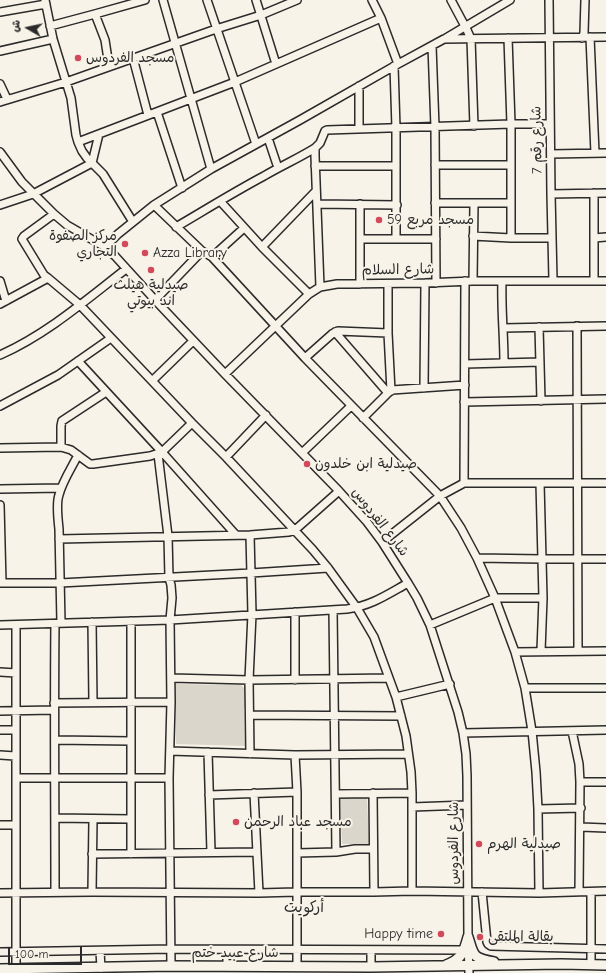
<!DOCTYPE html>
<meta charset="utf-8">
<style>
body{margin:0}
#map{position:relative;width:606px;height:973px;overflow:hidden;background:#f7f3e8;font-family:"Comic Neue","Playpen Sans Arabic",sans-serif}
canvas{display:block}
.north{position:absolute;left:8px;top:8px;width:40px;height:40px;-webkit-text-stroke:3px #f7f3e8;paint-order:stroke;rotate:279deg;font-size:11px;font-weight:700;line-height:16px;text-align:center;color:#2b2b2b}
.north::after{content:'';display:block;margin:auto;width:14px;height:18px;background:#2b2b2b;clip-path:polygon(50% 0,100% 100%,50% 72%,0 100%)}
.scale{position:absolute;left:8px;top:947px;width:74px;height:18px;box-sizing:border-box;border:2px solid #2b2b2b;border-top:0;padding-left:5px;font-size:12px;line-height:14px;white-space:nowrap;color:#2b2b2b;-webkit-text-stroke:3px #f7f3e8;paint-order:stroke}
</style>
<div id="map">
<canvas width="606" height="973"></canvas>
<div class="north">ش</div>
<div class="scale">100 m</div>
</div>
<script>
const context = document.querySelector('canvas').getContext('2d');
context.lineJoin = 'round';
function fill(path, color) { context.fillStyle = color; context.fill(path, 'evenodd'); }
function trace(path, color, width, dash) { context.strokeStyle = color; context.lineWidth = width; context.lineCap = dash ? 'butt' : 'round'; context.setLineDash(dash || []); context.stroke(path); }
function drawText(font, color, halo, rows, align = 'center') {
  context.font = font + ' "Comic Neue","Playpen Sans Arabic",sans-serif'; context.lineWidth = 4; context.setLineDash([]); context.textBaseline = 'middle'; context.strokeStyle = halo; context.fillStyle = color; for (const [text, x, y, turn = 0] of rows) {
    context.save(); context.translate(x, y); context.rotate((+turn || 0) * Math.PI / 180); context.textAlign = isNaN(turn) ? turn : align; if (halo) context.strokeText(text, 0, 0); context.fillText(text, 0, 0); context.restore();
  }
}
fill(new Path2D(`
 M175,684L241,685L245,689L246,698L244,710L245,746L176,744Z
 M340,798H367L369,844H342Z`), '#dad6cc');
const minor = new Path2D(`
 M45,0L53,39L71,98L76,135L78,142L82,151L87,158L103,174L133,222
 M163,0L211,169
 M207,0L256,144
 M256,0L276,64
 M372,0L381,18L398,64
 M451,0L467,30L471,39L474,126
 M549,0L551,194L553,280
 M0,12L46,4
 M95,14L105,40L109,66
 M50,26L95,14L145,0
 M590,37L595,153
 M446,38L510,0
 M508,38L511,124V238
 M582,38L584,33L585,0
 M432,46L435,127L436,283
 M0,51L53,39
 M133,58L148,115
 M394,66L396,128V239
 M0,84L7,99
 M359,86V128
 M0,102L66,82L216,29L261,15L297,0
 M157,112L182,188
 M268,138L278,168
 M78,142L235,82L381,18
 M0,152L22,182L54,214L67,225L105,247L115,256L155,300L225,374L339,491L367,522L382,542L408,583L417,598L430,625L458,712L463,733L466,754L467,776L468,937L469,973
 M551,154L606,153
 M435,165H510
 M315,166H396
 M594,193V280
 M551,194L606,193
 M220,201L262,247L309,294
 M435,203H511
 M317,204L397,205
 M360,204V284
 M0,205L33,194L92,163L99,134
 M154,205L202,251L212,257L305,358L440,496L461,528L477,558L495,598L515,652L525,688L532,731L536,772L538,809L539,893
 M54,214L24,236L22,239L44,275L48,278L80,305L192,423L226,457L313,550L328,568L357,608L374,637L389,678L396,697L406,736L411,772L412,793V891
 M176,227C205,210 234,192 264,176C281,166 299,158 315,148
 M473,236L511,238H552
 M594,238L606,237
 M360,239H436
 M105,247L118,234L154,205L211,169L300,120L398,64L444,39L606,37
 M262,247L316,191
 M212,257L244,228
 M0,281L6,301
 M473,281L474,203
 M502,281C501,308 504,335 504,363
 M388,284V333L391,391
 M320,287L315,156V148L320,143L325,131L327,130L511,124H550
 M155,300L202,251
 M0,304L48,278
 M577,326L578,651
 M539,327L541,401
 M503,328L606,326
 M335,332L388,393
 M0,355C47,334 86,300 126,269
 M305,358L332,334L338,331L388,333
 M465,364L540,362
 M225,374L309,294L320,287L337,284L425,283L473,281H606
 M152,381L193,341
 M424,388L425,283
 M464,402L606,399
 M0,406L58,375L111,338
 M363,418L388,393L392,390L465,385
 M192,423L162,452L236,535
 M61,447V426L62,421L106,392
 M0,448L61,447L71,450L90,464H93L150,456L162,452L78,361
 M303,452L351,406
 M158,454L168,536L169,578L171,585L172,598L170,620L171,702L169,778L171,966
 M226,457L266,415
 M464,483L465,281
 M540,483L543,598L541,651
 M0,489L61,488
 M0,505L2,583
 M59,539L250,535L289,532L295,530L339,491
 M382,542L440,496L464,483H606
 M477,558L542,559H606
 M0,583H60L251,573L328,568
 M333,610L336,852
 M295,612V680
 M92,622L93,702
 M61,623L59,529C58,520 56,503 59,495C62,482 72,467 78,455
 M55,624C54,713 55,803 55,892
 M0,625L170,620L347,609C371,606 388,594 408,583
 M430,625L495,598H543
 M515,652L606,651
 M0,672L16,673
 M171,678L249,680L389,678
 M525,688H606
 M396,697L450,684
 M54,703L171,702
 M0,711L54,710
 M250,715L401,716
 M0,730H16
 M572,731L579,764L580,782L579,892
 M463,733L606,730
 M55,740L131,741
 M170,751L295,755L408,754
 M208,752L211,852
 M250,754L249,680L252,614L250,535
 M0,755L15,756
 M295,755L297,792V967
 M16,778H169
 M580,782H606
 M254,793L259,893
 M373,793L374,892
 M336,794L412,793
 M209,795L297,792
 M412,807L467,805
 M538,809L581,808
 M55,818L130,819
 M0,825H15
 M581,827L606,828
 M297,853L336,852L355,849H373
 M92,854L257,852
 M131,854V621
 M92,892L93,819
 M482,892L487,942L488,944L491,946L606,949
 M591,892V965
 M0,893L92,892L259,893L296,892H374L412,891L539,893L606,891
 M371,950V967
 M100,951L101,968
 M0,952L171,949L464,950
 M227,966V950
 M16,968V625`);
const major = new Path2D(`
 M468,937C474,956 472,958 494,962
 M446,965C462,959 464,952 468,937
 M0,969L171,966L371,967L561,964L606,965`);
trace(minor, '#2b2b2b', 10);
trace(major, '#2b2b2b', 12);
trace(minor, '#f7f3e8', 7);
trace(major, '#f7f3e8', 9);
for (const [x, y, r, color] of [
 [78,58,4,"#d1495b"],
 [379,220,4,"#d1495b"],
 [125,244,4,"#d1495b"],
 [145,253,4,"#d1495b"],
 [151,270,4,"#d1495b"],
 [307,464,4,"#d1495b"],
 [236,822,4,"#d1495b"],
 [479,844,4,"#d1495b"],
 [441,934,4,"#d1495b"],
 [480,937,4,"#d1495b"]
]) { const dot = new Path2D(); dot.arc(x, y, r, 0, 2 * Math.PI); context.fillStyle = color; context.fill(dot); trace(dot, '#f7f3e8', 1.5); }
drawText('14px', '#2b2b2b', '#f7f3e8', [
 ["مسجد الفردوس",86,58],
 ["مسجد مربع 59",387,220],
 ["مركز الصفوة",117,236,"right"],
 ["التجاري",117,252,"right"],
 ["Azza Library",153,253],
 ["صيدلية هيلث",151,285,"center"],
 ["اند بيوتي",151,301,"center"],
 ["صيدلية ابن خلدون",315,464],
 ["مسجد عباد الرحمن",244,822],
 ["صيدلية الهرم",487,844],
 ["Happy time",433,934,"right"],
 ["بقالة الملتقى",488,937]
], 'left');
drawText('14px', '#2b2b2b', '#f7f3e8', [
 ["شارع رقم 7",537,140,-91],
 ["شارع السلام",398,270,-1],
 ["شارع الفردوس",380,522,52],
 ["شارع الفردوس",454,843,-90],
 ["شارع عبيد ختم",235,953]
]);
drawText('15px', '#2b2b2b', '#f7f3e8', [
 ["أركويت",304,908]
]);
</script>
